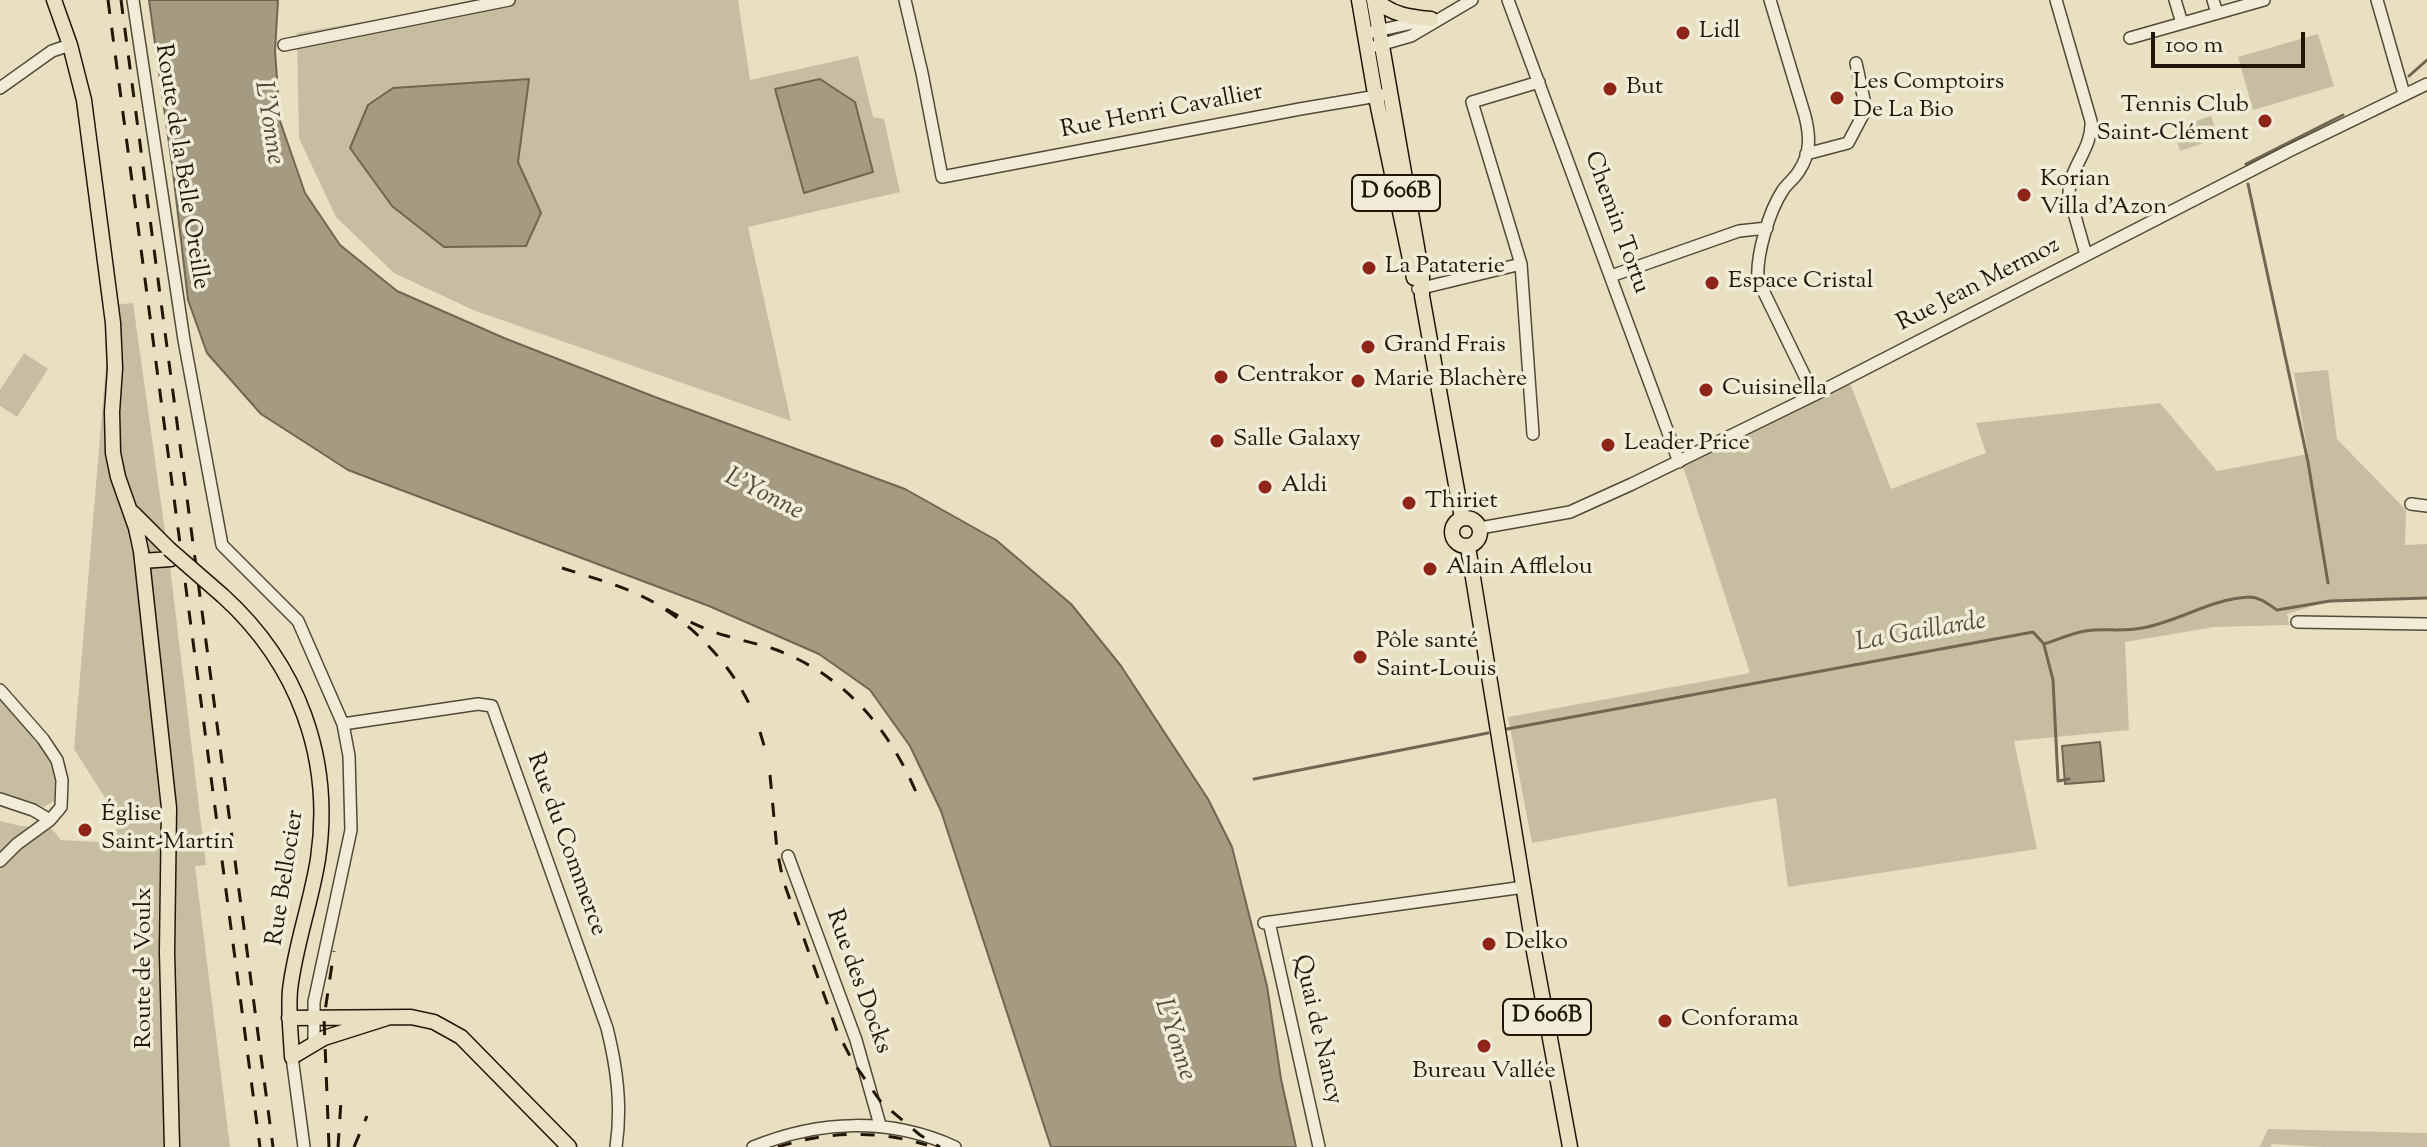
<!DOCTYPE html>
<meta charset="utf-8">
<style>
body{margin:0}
#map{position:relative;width:2427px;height:1147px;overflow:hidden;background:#e9e0c1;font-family:"Sorts Mill Goudy",serif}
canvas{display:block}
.scale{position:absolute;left:2151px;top:32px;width:154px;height:36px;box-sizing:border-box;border:4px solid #221608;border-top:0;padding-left:10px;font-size:24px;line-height:28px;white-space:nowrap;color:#221608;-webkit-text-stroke:6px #f1ebd7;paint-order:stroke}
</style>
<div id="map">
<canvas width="2427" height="1147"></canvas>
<div class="scale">100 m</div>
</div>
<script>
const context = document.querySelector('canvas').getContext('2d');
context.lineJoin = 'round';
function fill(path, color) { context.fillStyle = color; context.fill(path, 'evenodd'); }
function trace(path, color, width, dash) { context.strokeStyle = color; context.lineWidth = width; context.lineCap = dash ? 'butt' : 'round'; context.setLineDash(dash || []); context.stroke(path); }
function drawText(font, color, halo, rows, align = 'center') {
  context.font = font + ' "Sorts Mill Goudy",serif'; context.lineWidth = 7; context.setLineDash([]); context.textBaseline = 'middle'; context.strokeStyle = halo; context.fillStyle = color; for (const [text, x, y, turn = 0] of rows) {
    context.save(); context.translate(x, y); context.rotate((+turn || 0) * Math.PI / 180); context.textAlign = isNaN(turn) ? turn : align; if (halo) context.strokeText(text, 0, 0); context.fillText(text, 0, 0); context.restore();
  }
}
fill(new Path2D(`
 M494,0H738L750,80L858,56L873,117L884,119L900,192L748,227L791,421L473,310L394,273L336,217L299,138L297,33ZM528,80L518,162L393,88Z
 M2318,34L2334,86L2253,110L2238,57Z
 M2211,116L2218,138L2180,151L2173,129Z
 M133,303L170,567L206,865L195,866L230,1147H0V821L21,826L52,829L61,840L117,843L116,815L74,749L111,305Z
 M24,353L48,369L17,417L0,406V390Z
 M2328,370L2337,439L2406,510L2405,545L2427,544V599L2332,600L2287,614L2289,625L2214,627L2125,642L2129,730L2014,741L2037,849L1788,887L1776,798L1532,843L1508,717L1750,673L1682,463L1848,378L1891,489L1986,453L1976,423L2160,403L2217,471L2308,454L2294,373Z
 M0,695L52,760L57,779L54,801L44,807L0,792Z
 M2268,1129L2427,1133V1147H2323L2272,1144L2270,1147H2257L2260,1146Z`), '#c7bea2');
const water = new Path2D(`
 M149,0H278L275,51L280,121L305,193L340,245L397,291L504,338L655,397L905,489L996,540L1071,604L1121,666L1208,799L1232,847L1267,986L1281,1079L1296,1147H1051L941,811L910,746L870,690L819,654L709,606L348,470L261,414L207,353L188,300L173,172Z
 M529,79L518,162L541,213L526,246L444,247L392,206L350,148L368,105L393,88Z
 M820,79L855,102L873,172L804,193L775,89Z
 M2100,742L2104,781L2065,784L2062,746Z`);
fill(water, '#a59b82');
trace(water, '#716651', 2);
trace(new Path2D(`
 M2409,76L2427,60
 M2246,164L2343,115
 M2248,184L2308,462L2328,583
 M2044,645L2053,680L2058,781L2069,779
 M1507,729L2033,632L2044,644C2057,640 2072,633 2085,631C2104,628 2123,632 2142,628C2178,622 2210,599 2249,597C2260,597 2268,604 2277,610L2330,601L2427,598
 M1254,779L1488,733`), '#716651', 3);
const minor = new Path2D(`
 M133,0L184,340L222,545L298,621L343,724L349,756L351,830L314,1002V1044
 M905,0L922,73L942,177L1300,109L1383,95
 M1508,0L1679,462
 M1770,0L1805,116C1810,136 1811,153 1799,171C1795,178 1788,183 1783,190C1769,211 1756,255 1758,280L1814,395
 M2056,0L2091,121C2093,149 2068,168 2069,195L2086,255
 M2175,0L2182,23
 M2213,0L2217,13
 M2377,0L2404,94
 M1372,32L1422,21
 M2130,38L2264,0
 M284,45L509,0
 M1376,46L1411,36L1472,0
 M0,88L52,51L70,45
 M1806,154L1848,143L1866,109L1856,63
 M1611,276L1739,231L1767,228
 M1418,289L1521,264
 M1533,434L1521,264L1472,102L1539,82
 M2411,504L2427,506
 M1480,528L1570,512L1632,484L1814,395L2289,151L2427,84
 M2297,622L2427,624
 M0,690L43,739L57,760L62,780L61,807L50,820L17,844L0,861
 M343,724L478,704L492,706L607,1028C617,1068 622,1106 616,1147
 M0,799L33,810L50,820
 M788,856L856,1040L880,1125
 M1269,922L1319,1147
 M1264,923L1524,887
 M292,1057L304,1147
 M753,1147C819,1120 889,1117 955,1147`);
const major = new Path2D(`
 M54,0L70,45L84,100L113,323L115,368L112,412L113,453L118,477L136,528L141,551L169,808L167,952L172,1147
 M1359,0L1374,88L1414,278
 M1374,0L1422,276V296L1462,518
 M1376,0C1392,15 1410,17 1431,19
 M133,513L169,549
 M1452 532a14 14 0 1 1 28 0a14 14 0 1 1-28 0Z
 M1468,547L1533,946L1570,1147
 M142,561L171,559
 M223,596C298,664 333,758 318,859C311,903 295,946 290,990C288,1012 291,1035 292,1057L324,1038L387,1018
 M289,1018L411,1017L434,1022L461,1037L569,1147`);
trace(minor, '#544836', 14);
trace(major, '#221608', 17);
trace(minor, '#f1ebd7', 11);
trace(major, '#e9e0c1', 14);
trace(new Path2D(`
 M108,0L260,1147
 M121,0L273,1147
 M562,568C596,579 636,589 666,610C701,633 734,670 751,708
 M666,609C685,620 705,630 727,636C743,641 759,644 774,649C843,674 888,727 916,792
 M760,732L766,752
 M770,775L777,850L783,880L837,1031L853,1062L881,1102L920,1135L940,1147
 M329,1147L324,1018L334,951
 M338,1147L341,1101
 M354,1147L367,1116
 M778,1147C827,1131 877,1130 927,1145`), '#221608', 3, [14, 14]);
const majorBridge = new Path2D(`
 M169,549L223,596`);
trace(majorBridge, '#221608', 17, []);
trace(majorBridge, '#e9e0c1', 14);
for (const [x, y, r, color] of [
 [1683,33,8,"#8f2418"],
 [1610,89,8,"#8f2418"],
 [1837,98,8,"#8f2418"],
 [2265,121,8,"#8f2418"],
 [2024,195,8,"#8f2418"],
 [1369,268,8,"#8f2418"],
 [1712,283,8,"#8f2418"],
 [1368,347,8,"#8f2418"],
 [1221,377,8,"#8f2418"],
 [1358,381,8,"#8f2418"],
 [1706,390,8,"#8f2418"],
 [1217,441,8,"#8f2418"],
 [1608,445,8,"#8f2418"],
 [1265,487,8,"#8f2418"],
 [1409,503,8,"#8f2418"],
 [1430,569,8,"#8f2418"],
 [1360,657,8,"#8f2418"],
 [85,830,8,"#8f2418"],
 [1489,944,8,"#8f2418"],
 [1665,1021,8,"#8f2418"],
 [1484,1046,8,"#8f2418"]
]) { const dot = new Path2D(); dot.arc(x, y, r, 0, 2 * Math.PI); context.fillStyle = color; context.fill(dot); trace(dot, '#f1ebd7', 3); }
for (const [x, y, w] of [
 [1396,193,88],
 [1547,1017,88]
]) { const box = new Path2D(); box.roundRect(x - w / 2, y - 18, w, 36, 6); context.fillStyle = '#f1ebd7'; context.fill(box); trace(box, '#221608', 2); }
drawText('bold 22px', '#221608', null, [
 ["D 606B",1396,193],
 ["D 606B",1547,1017]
]);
drawText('24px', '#221608', '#f1ebd7', [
 ["Lidl",1699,33],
 ["Les Comptoirs",1853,84],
 ["De La Bio",1853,112],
 ["But",1626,89],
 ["Tennis Club",2249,107,"right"],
 ["Saint-Clément",2249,135,"right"],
 ["Korian",2040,181],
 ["Villa d'Azon",2040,209],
 ["La Pataterie",1385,268],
 ["Espace Cristal",1728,283],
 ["Grand Frais",1384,347],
 ["Centrakor",1237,377],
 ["Marie Blachère",1374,381],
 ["Cuisinella",1722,390],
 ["Salle Galaxy",1233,441],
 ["Leader Price",1624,445],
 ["Aldi",1281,487],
 ["Thiriet",1425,503],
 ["Alain Afflelou",1446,569],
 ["Pôle santé",1376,643],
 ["Saint-Louis",1376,671],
 ["Église",101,816],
 ["Saint-Martin",101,844],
 ["Delko",1505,944],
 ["Conforama",1681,1021],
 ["Bureau Vallée",1484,1073,"center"]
], 'left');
drawText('24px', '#221608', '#f1ebd7', [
 ["Rue Henri Cavallier",1162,113,-11],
 ["Route de la Belle Oreille",180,167,81],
 ["Chemin Tortu",1615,223,70],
 ["Rue Jean Mermoz",1979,286,-27],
 ["Rue du Commerce",565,845,70],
 ["Rue Bellocier",287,878,-81],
 ["Route de Voulx",146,968,-90],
 ["Rue des Docks",857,982,70],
 ["Quai de Nancy",1316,1030,77]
]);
drawText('italic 26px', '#564b39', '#f1ebd7', [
 ["L'Yonne",267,123,81],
 ["L'Yonne",763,496,27],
 ["La Gaillarde",1921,634,-10],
 ["L'Yonne",1173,1040,72]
]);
</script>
